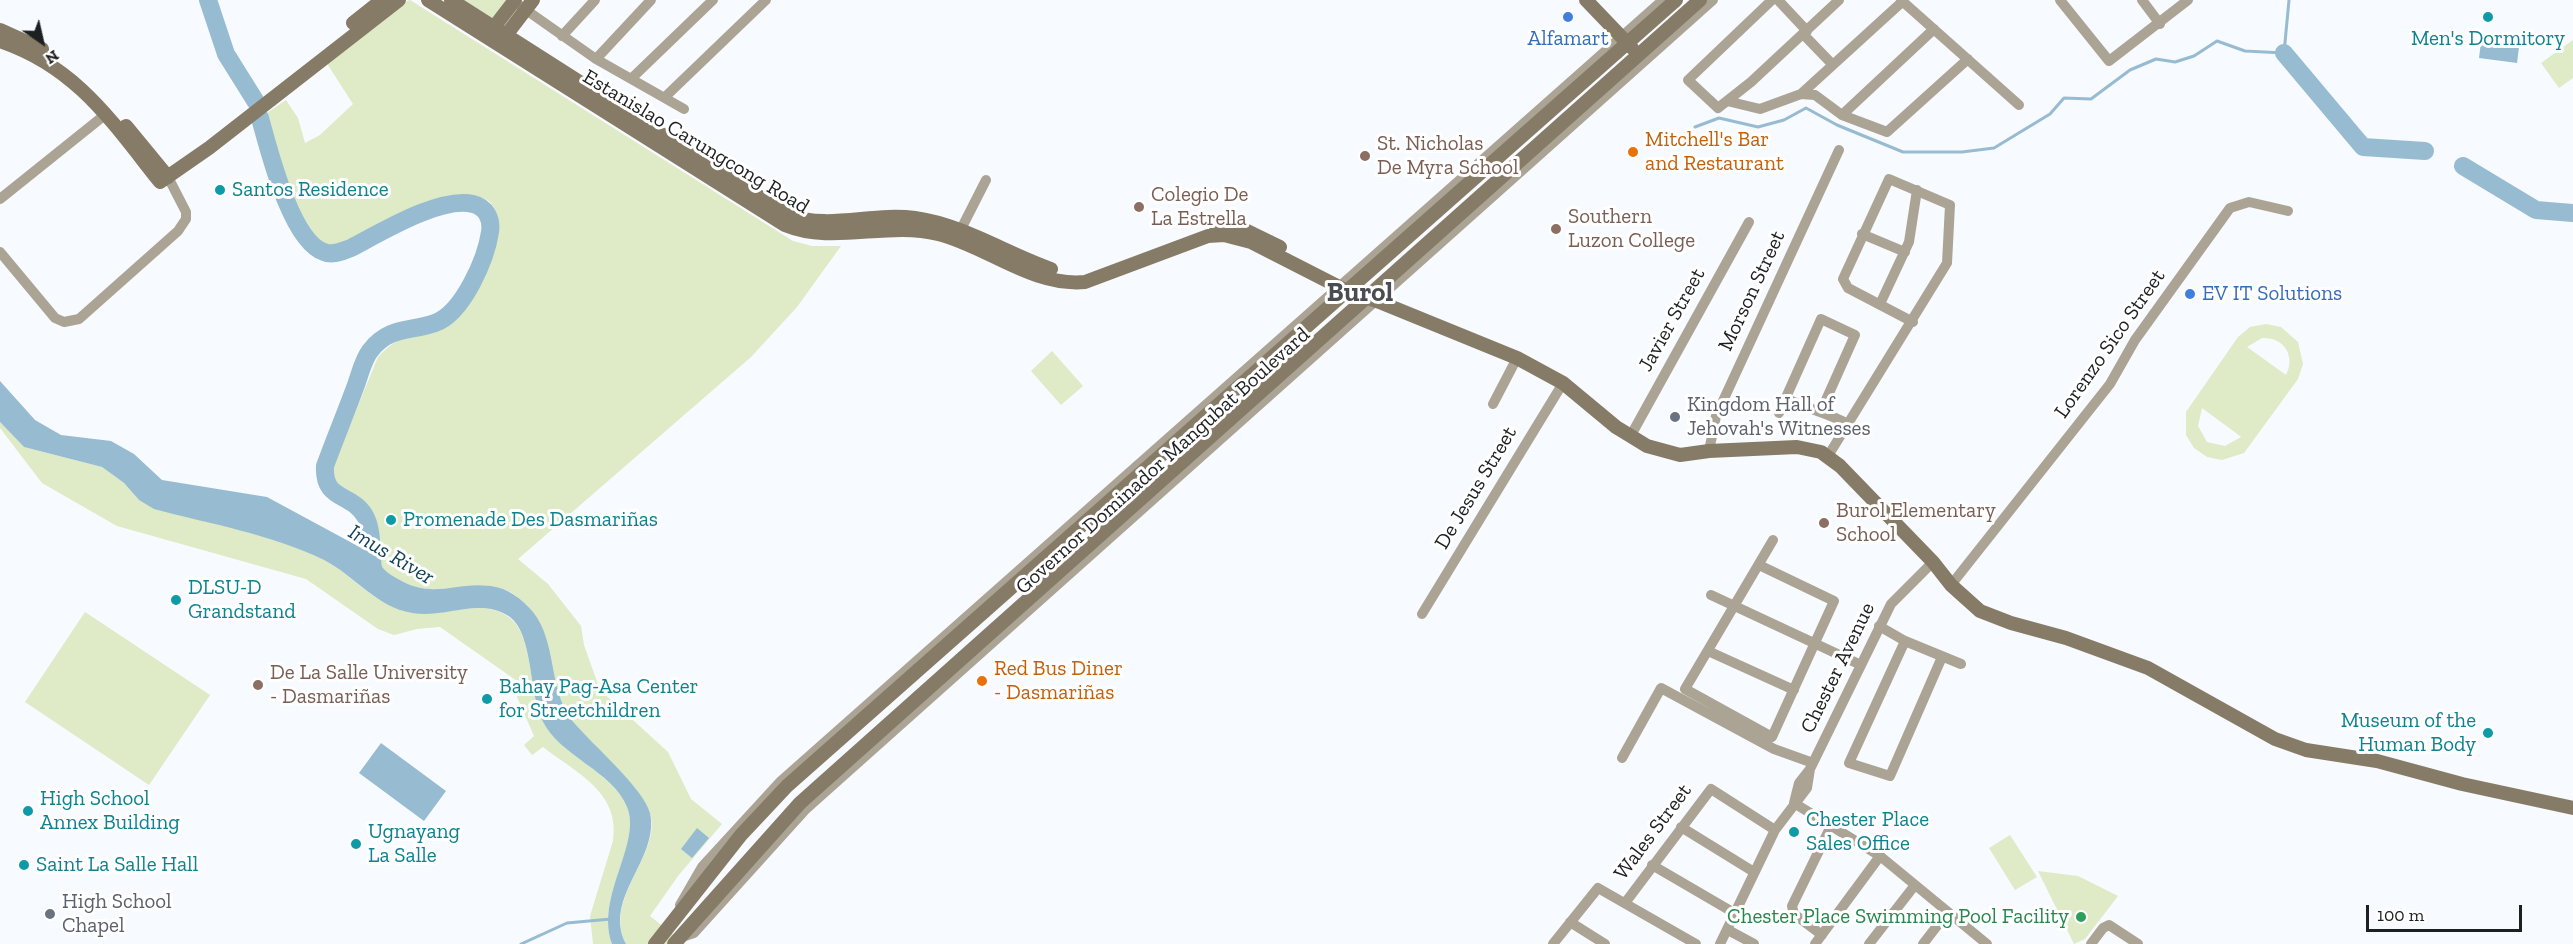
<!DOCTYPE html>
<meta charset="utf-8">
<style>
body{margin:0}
#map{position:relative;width:2573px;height:944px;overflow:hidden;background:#f7fafe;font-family:"Zilla Slab",serif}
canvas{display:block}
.north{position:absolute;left:12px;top:12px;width:60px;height:60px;-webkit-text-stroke:4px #fff;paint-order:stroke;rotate:146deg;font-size:16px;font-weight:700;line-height:24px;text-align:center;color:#1e1f21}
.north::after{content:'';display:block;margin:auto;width:21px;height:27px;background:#1e1f21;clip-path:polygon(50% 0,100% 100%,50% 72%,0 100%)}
.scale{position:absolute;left:2366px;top:905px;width:156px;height:27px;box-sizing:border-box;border:3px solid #1e1f21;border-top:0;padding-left:8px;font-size:18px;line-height:21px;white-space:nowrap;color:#1e1f21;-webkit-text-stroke:4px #fff;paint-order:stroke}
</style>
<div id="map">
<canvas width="2573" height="944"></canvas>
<div class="north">N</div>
<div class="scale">100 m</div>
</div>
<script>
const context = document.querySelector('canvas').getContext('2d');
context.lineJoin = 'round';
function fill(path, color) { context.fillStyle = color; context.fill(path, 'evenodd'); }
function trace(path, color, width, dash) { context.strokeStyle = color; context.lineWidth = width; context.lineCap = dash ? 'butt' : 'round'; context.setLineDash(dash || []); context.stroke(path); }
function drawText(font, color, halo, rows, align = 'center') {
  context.font = font + ' "Zilla Slab",serif'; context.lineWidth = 6; context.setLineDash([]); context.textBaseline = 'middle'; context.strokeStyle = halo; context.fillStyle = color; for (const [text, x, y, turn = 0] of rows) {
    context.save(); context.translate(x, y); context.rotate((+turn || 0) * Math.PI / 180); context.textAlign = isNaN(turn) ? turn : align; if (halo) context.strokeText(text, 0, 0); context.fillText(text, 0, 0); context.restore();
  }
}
fill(new Path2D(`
 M410,0L793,241L812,246H841L797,307L751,357L518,559L548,584L581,626L584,645L600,690L668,752L691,799L722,824L678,876L650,916L685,944H626C601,896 670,848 647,806C625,766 579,742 561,700C545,665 551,619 515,595C478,571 442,605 397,579C392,576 386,573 382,569C371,554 379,528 371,511C363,493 343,491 331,477L333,466L378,357C403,331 408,340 438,330C465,320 483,279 492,254C497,240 497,228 495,213C493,202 488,199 477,197C429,186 348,255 324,245C297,233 274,142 267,113L286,100L298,118L305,143L320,135L353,104L326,62L405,2Z
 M459,0H507L491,21Z
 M2573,40V78L2559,88L2541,63Z
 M2266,324L2281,327L2298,342L2303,364L2298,379L2244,453L2222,460L2207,457L2194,448L2186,435V412L2238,337L2250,327ZM2262,338C2284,337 2296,356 2286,375L2247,347ZM2202,408L2240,436L2241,437L2225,446L2207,442L2198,426Z
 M1052,351L1083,386L1061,405L1031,371Z
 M0,422L24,447L102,467L124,483L139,500C196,517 273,534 324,560C353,576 371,601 404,611C439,622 479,594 510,618C533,635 529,693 542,720C560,756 614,773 627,807C642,845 595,896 612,944H593L590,916L613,841C621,792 575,772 543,747L532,755L524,745L534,736L517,697V681L440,627L417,629L394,635L378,629L306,579L117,526L42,483L0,428Z
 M85,612L210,695L149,785L25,702Z
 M2010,835L2037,877L2015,890L1989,848Z
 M2038,871L2078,876L2118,896L2085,939L2074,944Z`), '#dfeac6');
fill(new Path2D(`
 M2481,42L2519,47L2517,63L2479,58Z
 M0,381L35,420L61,435L111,441L134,454L162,480L267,497L378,557C381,569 387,573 398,579C434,600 455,581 491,586C508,588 522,599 533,612C557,642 548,687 571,719C589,742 644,788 650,813C660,859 602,898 626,944H612C595,896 642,844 627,807C613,771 560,757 542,720C529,693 533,634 510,617C480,596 445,619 412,613C376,607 355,576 324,560C271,534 210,524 154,509L139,500L124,483L102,467L24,447L0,422Z
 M381,743L446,791L424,821L359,773Z
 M697,828L709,838L692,858L681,849Z`), '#97bcd1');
trace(new Path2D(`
 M1695,127L1719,118L1758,127L1784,120L1806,108L1837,125L1903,152H1962L1994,148L2050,114L2064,98L2091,99L2130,70L2156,59L2175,62L2194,56L2217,41L2245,51L2284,53L2289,0
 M521,944L567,923L611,919`), '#97bcd1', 3);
trace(new Path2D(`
 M208,0L226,54L256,102
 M2284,53L2363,147L2425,151
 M260,118C269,150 291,241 324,252C333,256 342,251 351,248C380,233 440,196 473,204C486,207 492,219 490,232C486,259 463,313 435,323C410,332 389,326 370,351C363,360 360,374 356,385C346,412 335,439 325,466C323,501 351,492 365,516C374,532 370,558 374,576
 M2463,166L2536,210L2573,213`), '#97bcd1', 18);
trace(new Path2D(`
 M1772,0L1688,80L1718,108L1751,82L1839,0
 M1778,0L1807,31
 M1901,0L2019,105
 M2060,0L2109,61L2188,0
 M2142,0L2160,24
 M519,5L596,59L684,109
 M1803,34L1833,65
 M562,36L595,0
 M596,59L651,0
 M632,78L713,0
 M1801,94L1903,1
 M665,97L766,0
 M1727,101L1760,109L1801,94L1815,95L1842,115L1887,132L1968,59
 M1842,115L1934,29
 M0,199L106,114
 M1862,234L1905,252
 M958,235L986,180
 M0,252L55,318L64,322L79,319L178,231L186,219V212L168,177
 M1880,304L1909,242L1917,190
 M1787,399C1808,409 1828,413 1848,424
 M1493,404L1517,358
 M1779,413L1821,319L1855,335L1821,411
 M1630,437L1749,222
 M1709,451L1716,416L1839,150
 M1828,456L1947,263L1950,205L1889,179L1843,279L1848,288L1913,322
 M1759,565L1834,601L1772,737L1685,689L1773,540
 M1951,585L2110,384L2135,340L2230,208L2249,202L2288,211
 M1711,595L1861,665
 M1422,614L1563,383
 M1879,626L1905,641L1961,664
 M1905,641L1849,763L1890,776L1942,657
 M1708,651L1794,690
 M1622,758L1661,688L1774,749L1813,763
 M1794,803L1799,783L1810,769L1891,604L1933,562
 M1794,803L1880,856L1987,944
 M1681,827L1754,872
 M1652,865L1736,914
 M1625,903L1711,789L1775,830
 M680,905L702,867L781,781L1663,0
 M1570,922L1605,944
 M1728,930L1754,944
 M1822,935L1794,914L1792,906L1832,824
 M679,938L694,933L806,809L1713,0
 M1553,944L1598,888L1696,944
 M1720,944L1775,830L1807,788L1810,769
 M1815,944L1880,856
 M1869,944L1915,885
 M1923,944L1947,913
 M2091,944L2103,928L2109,925L2138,944`), '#aba495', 10);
trace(new Path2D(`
 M428,0L785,225C833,245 887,221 938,234C987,246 1032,287 1085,282L1208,236L1224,235L1251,242L1347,291L1382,303L1517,358L1563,383L1616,427L1647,446L1680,455L1709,451L1797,447L1821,452L1840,466L1933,562L1951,585L1980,611L2011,623L2066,638L2148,668L2275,739L2306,750L2377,761L2462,784L2573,808
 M451,0L788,215C830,230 872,212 915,218C964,225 1005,253 1051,269
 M1586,0L1632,48
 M353,23L382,0
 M0,30L42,49
 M488,35L515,0
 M0,41C77,67 112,122 160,182L209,148L399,0
 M500,43L533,0
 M126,126L168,177
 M1216,227L1241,228L1280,247
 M655,944L741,835L787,786L1676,0
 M674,944L800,803L1700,0`), '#867b66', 14);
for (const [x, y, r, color] of [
 [1568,17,6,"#3f7fe0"],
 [2488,17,6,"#0f9aa8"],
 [1633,152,6,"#e8710a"],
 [1365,156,6,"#8d6e63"],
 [220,190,6,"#0f9aa8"],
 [1139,207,6,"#8d6e63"],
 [1556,229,6,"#8d6e63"],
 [2190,294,6,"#3f7fe0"],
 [1675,417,6,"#6b7280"],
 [391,520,6,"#0f9aa8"],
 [1824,523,6,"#8d6e63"],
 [176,600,6,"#0f9aa8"],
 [982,681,6,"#e8710a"],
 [258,685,6,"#8d6e63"],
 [487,699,6,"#0f9aa8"],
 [2488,733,6,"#0f9aa8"],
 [28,811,6,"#0f9aa8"],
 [1794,832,6,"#0f9aa8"],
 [356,844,6,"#0f9aa8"],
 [24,865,6,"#0f9aa8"],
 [50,914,6,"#6b7280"],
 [2081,917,6,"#2e9e5b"]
]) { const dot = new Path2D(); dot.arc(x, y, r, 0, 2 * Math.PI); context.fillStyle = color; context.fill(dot); trace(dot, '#fff', 2); }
drawText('21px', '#366cbe', '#fff', [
 ["Alfamart",1568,39],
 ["EV IT Solutions",2202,294,"left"]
]);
drawText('21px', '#0d838f', '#fff', [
 ["Men's Dormitory",2488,39,"center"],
 ["Santos Residence",232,190],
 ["Promenade Des Dasmariñas",403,520],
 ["DLSU-D",188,588],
 ["Grandstand",188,612],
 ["Bahay Pag-Asa Center",499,687],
 ["for Streetchildren",499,711],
 ["Museum of the",2476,721,"right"],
 ["Human Body",2476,745,"right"],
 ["High School",40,799],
 ["Annex Building",40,823],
 ["Chester Place",1806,820],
 ["Sales Office",1806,844],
 ["Ugnayang",368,832],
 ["La Salle",368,856],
 ["Saint La Salle Hall",36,865]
], 'left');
drawText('21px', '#c56008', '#fff', [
 ["Mitchell's Bar",1645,140],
 ["and Restaurant",1645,164],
 ["Red Bus Diner",994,669],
 ["- Dasmariñas",994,693]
], 'left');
drawText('21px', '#1e1f21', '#fff', [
 ["Estanislao Carungcong Road",696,142,31],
 ["Morson Street",1752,291,-65],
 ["Javier Street",1672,320,-61],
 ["Lorenzo Sico Street",2110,344,-55],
 ["Governor Dominador Mangubat Boulevard",1163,461,-42],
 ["De Jesus Street",1476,488,-59],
 ["Chester Avenue",1838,668,-64],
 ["Wales Street",1653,832,-53]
]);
drawText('21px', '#785e54', '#fff', [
 ["St. Nicholas",1377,144],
 ["De Myra School",1377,168],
 ["Colegio De",1151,195],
 ["La Estrella",1151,219],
 ["Southern",1568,217],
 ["Luzon College",1568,241],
 ["Burol Elementary",1836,511],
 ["School",1836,535],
 ["De La Salle University",270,673],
 ["- Dasmariñas",270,697]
], 'left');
drawText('21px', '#5b616d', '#fff', [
 ["Kingdom Hall of",1687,405],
 ["Jehovah's Witnesses",1687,429],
 ["High School",62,902],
 ["Chapel",62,926]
], 'left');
drawText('21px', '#27864d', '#fff', [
 ["Chester Place Swimming Pool Facility",2069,917]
], 'right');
drawText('italic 22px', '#0e3f55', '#fff', [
 ["Imus River",391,555,31]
]);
drawText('bold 27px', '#494d51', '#fff', [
 ["Burol",1360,293]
]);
</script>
